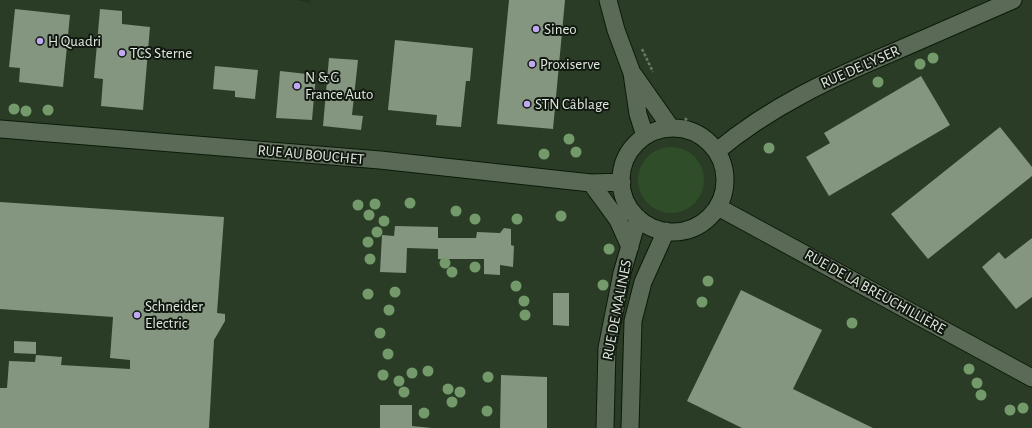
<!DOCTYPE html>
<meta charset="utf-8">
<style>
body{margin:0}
canvas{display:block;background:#243221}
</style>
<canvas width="1032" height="428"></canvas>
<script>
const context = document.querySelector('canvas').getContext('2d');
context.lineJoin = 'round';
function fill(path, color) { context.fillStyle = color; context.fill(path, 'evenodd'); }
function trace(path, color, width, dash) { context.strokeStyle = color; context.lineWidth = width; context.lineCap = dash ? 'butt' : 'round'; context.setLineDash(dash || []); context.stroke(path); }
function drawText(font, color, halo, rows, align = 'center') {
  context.font = font + ' "Alegreya Sans",sans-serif'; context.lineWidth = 4; context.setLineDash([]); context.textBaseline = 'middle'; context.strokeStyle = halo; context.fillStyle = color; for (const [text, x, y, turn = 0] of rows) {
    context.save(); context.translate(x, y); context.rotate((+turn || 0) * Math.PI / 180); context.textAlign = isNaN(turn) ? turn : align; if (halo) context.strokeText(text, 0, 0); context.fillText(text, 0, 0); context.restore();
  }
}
fill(new Path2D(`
 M0,0H297L311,3L310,0H1032V428H0Z`), '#2a3c26');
fill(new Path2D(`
 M638 180a33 33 0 1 1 66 0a33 33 0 1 1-66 0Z`), '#2f4d29');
fill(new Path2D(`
 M509,0H565L553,129L497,124Z
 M15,9L70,15L63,87L19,82L20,68L9,67Z
 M100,9L122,11V24L150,27L143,110L101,106L103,79L94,78Z
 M395,40L473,48L470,81H466L461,127L436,125L437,115L388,110Z
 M329,58L358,60L352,115L363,116L361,130L323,126Z
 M215,66L258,70L255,99L235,97V91L213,89Z
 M280,71L316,75L312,120L276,118Z
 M921,76L950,125L829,196L806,157L830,143L824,133Z
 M1000,127L1032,167V176L928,259L891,214Z
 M0,202L224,217L217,313L225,314V321L214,340L209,428H0V388H7L9,361L35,362L36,355L62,357L61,365L130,369V360L110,358L113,317L0,309Z
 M395,226L438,227V238H476L477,232L500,233L504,228L511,229V245L514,246L513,267L500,265V275L484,274V259H438V249L407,248L406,273L380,272L382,235L394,236Z
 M1032,238V297L1016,309L982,267L999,252L1005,259Z
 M741,290L822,330L793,389L873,428H742L687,401Z
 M553,293H569V326L553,325Z
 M14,341L36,342V354L14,353Z
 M501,375L547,377V428H500Z
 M380,405H412V426L432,428H380Z`), '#849580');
const minor = new Path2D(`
 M608,0L616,30L632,73L638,114L645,136
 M633,74L671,128
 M621 180a52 52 0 1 1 104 0a52 52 0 1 1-104 0Z
 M0,129L380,160L591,183L622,182
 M717,151C771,106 832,78 896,51C935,34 974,17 1013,0
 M591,183L618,220L630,247
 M718,207L1032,378
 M605,428L607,348L622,273L638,218
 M630,428L633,321L643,282L666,231`);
trace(minor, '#0d190a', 19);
trace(new Path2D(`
 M642,49L653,72
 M685,118L697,134`), '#6b7768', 2.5, [3, 2]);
trace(minor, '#5b6a57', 17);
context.fillStyle = '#749a6c';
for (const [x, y] of [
 [933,58],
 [920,64],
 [878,82],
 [14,109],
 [48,110],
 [26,111],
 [569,139],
 [769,148],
 [576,152],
 [544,154],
 [410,203],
 [375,204],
 [358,205],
 [456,211],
 [369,215],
 [561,216],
 [475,219],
 [517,219],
 [384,221],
 [377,232],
 [368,242],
 [609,249],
 [370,259],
 [445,263],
 [475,267],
 [452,272],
 [708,281],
 [603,285],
 [516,286],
 [395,292],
 [368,294],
 [524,301],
 [702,302],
 [389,310],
 [525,315],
 [852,323],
 [380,333],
 [388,354],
 [969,369],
 [428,371],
 [412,373],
 [383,375],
 [488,377],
 [399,381],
 [977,383],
 [448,389],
 [404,392],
 [460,392],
 [981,395],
 [452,402],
 [1023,408],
 [1010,410],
 [487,411],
 [424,413]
]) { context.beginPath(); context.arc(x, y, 5.5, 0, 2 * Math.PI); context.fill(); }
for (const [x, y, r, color] of [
 [536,29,4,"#c1a8f3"],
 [40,41,4,"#c1a8f3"],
 [122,53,4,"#c1a8f3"],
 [532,64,4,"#c1a8f3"],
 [297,86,4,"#c1a8f3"],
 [527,104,4,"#c1a8f3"],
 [137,315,4,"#c1a8f3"]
]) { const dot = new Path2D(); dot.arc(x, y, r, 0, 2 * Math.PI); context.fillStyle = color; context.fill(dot); trace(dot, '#111810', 1.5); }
drawText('15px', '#dfe8dd', '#111810', [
 ["Sineo",544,29],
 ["H Quadri",48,41],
 ["TCS Sterne",130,53],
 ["Proxiserve",540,64],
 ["N & G",305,77],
 ["France Auto",305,94],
 ["STN Câblage",535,104],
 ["Schneider",145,306],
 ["Electric",145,323]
], 'left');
drawText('15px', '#dfe8dd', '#111810', [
 ["RUE DE L'YSER",860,67,-24],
 ["RUE AU BOUCHET",311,155,5],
 ["RUE DE LA BREUCHILLIÈRE",875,292,29],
 ["RUE DE MALINES",617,310,-79]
]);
</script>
